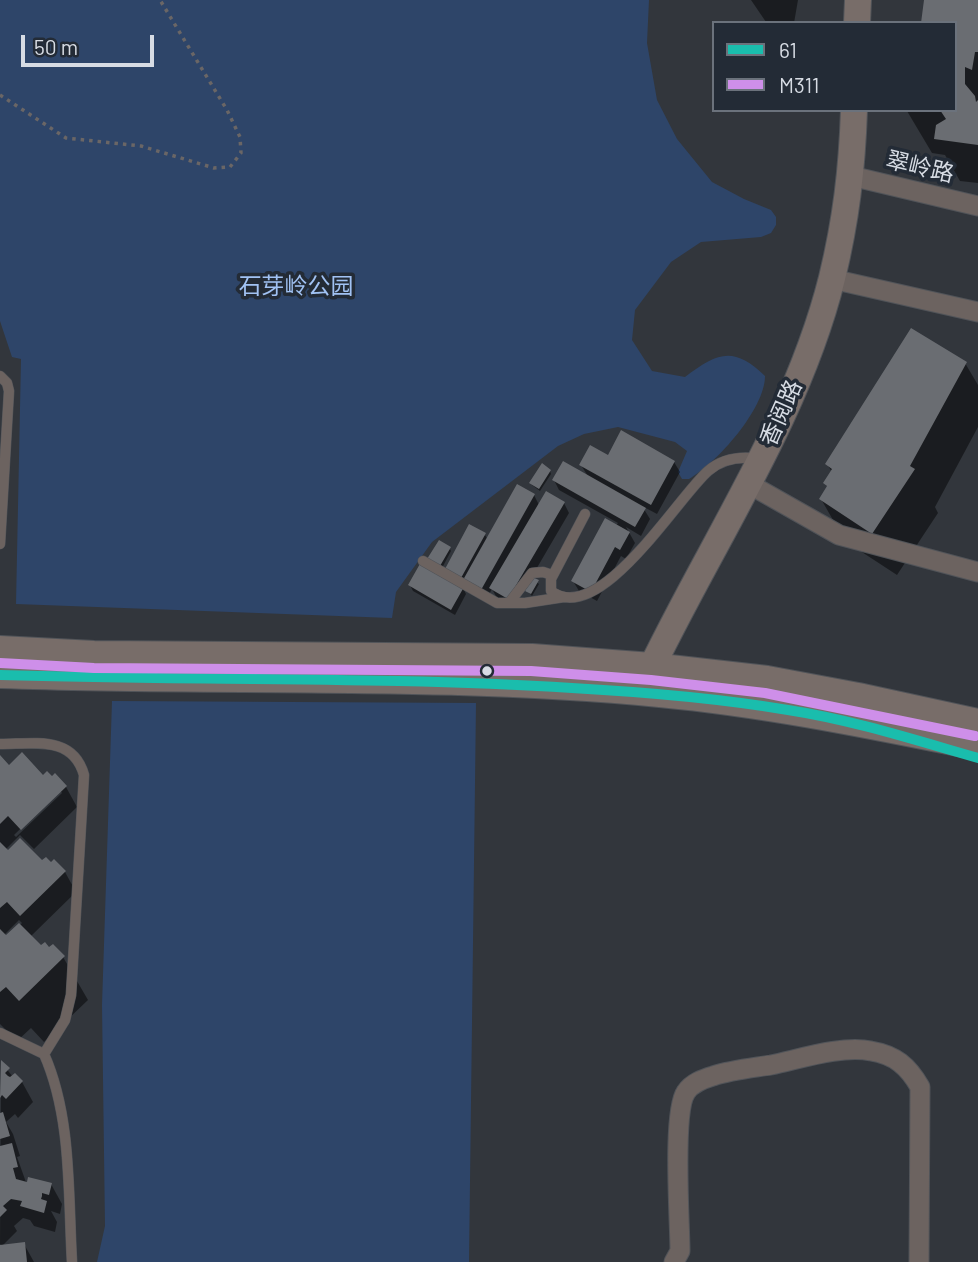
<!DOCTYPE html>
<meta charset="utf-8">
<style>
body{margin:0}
#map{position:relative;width:978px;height:1262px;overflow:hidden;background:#32363c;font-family:Barlow,sans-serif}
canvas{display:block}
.legend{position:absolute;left:712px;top:21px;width:245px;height:91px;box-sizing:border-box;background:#232b36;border:2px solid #6b727c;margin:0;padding:9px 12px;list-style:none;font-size:21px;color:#d7dce4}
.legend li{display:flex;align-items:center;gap:14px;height:35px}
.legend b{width:35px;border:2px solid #6b727c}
.scale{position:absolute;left:21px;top:35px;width:133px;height:32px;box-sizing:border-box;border:4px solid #d7dce4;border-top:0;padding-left:9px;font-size:21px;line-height:24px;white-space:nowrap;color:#d7dce4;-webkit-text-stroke:5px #232b36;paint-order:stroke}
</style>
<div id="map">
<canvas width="978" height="1262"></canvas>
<ul class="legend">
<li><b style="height:9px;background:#1abdad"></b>61</li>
<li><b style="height:9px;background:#ce8fe9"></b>M311</li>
</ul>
<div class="scale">50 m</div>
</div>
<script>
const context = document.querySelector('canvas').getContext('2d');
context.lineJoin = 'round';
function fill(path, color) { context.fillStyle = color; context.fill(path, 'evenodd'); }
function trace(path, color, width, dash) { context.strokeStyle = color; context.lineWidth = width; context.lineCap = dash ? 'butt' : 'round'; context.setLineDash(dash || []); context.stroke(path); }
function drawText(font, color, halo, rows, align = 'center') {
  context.font = font + ' Barlow,"Noto Sans SC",sans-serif'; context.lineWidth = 7; context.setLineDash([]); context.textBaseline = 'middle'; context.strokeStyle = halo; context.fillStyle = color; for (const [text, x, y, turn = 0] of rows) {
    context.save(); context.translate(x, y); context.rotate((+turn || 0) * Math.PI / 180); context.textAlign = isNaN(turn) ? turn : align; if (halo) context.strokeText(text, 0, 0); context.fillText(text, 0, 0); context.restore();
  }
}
fill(new Path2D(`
 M0,0H649L647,43L657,100L677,139L712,182L744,199L771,210L776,217V225L771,233L761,237L701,242L671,262L635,310L632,340L652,371L685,377C717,353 733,345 765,376C765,409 717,463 689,479H682L678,472L687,451L675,442L618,427L584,434L558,446L432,542L396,592L392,618L16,604L21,359L12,357L0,321Z
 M112,701L476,703L469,1262H97L105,1226L102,1005Z`), '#2e4569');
fill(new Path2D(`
 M751,0H798L794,23L766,22Z
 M926,0H978V183L960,181L945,155L932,153L907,111L955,110V23Z
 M965,363L978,385V427L935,507L938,513L897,575L845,541L821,499L828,488L825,483L832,472L827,464Z
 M608,457L674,462L680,472L657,514L642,506L650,519L641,536L626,527L635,543L626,559L621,556L597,601L579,591L573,581L618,523L559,490L554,480L589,478L581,465Z
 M550,471L551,474L540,491L532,485L531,483Z
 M534,495L539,505L564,503L569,513L531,578L539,584L532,596L525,588L514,608L497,598L492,589L487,598L450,575L485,535L488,540Z
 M450,549L451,551L442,568L431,561Z
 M410,585L463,588L466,594L455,615L413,591Z
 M0,758L9,767L43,777L66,787L77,807L34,849L20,835L5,850L42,863L51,864L54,861L65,872L76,892L30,937L41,948L63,957L88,1000L44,1042L31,1028L17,1041L0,1024ZM60,790L62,793L16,837L14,835ZM19,920L22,923L6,938L4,935Z
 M1,1062L13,1077L15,1075L22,1082L33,1102L18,1118L15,1114L6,1122L13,1134L20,1156L17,1157L27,1185L51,1184L62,1204L60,1214L51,1211L57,1222L55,1232L34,1226L30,1220L23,1218L14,1226L17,1231L2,1246L0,1244Z
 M24,1244L34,1262H0V1247Z`), '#0007');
fill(new Path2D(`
 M924,0H978V52H975L972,70L965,67V84L975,96L976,102L978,100V145L934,139L936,125L946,119L940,110H955V23H921Z
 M911,328L967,362L910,466L915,469L872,534L819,499L827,486L823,483L832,469L825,464Z
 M621,430L675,461L651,505L579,465L590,445L608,455Z
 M563,461L646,508L635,527L552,480Z
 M542,463L551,470L539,489L529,483Z
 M517,484L535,494L481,590L463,580Z
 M546,491L565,502L508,599L489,588Z
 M605,518L630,532L620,550L615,547L591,592L571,581Z
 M469,524L486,533L461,578L445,569Z
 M439,540L451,547L440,566L427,559Z
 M421,562L464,587L451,610L408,585Z
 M532,577L539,580L531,594L525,591Z
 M22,752L43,775L47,771L52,776L55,773L67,786L21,830L8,816L0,824V755L9,765Z
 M20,838L42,860L46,857L51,862L54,859L66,871L20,916L7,902L0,908V842L8,850Z
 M19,923L41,945L45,942L49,947L53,944L65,956L19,1001L6,987L0,992V929L6,935Z
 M1,1060L10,1068L5,1073L8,1076L10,1077L15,1073L23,1081L6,1099L2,1095L0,1098Z
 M3,1112L10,1136L0,1139V1113Z
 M12,1143L18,1167L13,1168L16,1179L27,1182L28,1177L52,1183L49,1195L42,1193V1196L41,1199L47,1201L44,1213L20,1206L22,1201L11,1199L3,1206L7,1210L0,1217V1146Z
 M25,1242L27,1262H0V1245Z`), '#6a6d72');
const lane = new Path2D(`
 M0,376L7,383L9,391L0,544
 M585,514L551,579V591C599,628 678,497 708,471C723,458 741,456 760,459
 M423,561L497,603H525L564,597
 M509,603L532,573L543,572L552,575
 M0,744C34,744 73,735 84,775L71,995L65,1020L44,1054
 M0,1033L44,1054C72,1117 68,1194 72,1262`);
const street = new Path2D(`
 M851,176L978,206
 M832,279L978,312
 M749,484L839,535L978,572
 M674,1262L680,1251C680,1222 672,1112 686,1092C692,1083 703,1079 713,1076C731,1070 752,1068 771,1065C800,1059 842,1045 871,1051C895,1055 908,1066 920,1087L919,1262`);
const secondary = new Path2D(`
 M857,23L858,0
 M0,649L94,654L532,657L652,666L767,679L858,696L978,722
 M0,675C220,683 441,673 660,694C767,704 873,726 978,747
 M645,681C708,547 796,422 832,278C846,220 852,170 854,110`);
trace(lane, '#515459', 11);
trace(street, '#515459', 21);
trace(secondary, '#515459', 28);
trace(new Path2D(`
 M0,95L66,138L141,146L214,168L230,167L241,153L240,137L227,110L160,0`), '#6a6666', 3.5, [3.5, 5]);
trace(lane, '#6c6360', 10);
trace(street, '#6c6360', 19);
trace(secondary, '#786d69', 26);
trace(new Path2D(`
 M0,675C191,681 382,676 572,688C644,692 717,698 788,710C853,720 915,740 978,758`), '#1abdad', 10);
trace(new Path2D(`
 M0,663L94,668L531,671L651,680L765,693L975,736`), '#ce8fe9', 10);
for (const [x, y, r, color] of [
 [487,671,6,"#d7dce4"]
]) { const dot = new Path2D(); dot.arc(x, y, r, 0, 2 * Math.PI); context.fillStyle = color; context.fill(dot); trace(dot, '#232b36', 2.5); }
drawText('23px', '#d7dce4', '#232b36', [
 ["翠岭路",920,167,13],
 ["香阅路",781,413,-66]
]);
drawText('23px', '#a1c2f3', '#232b36', [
 ["石芽岭公园",296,286]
]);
</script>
